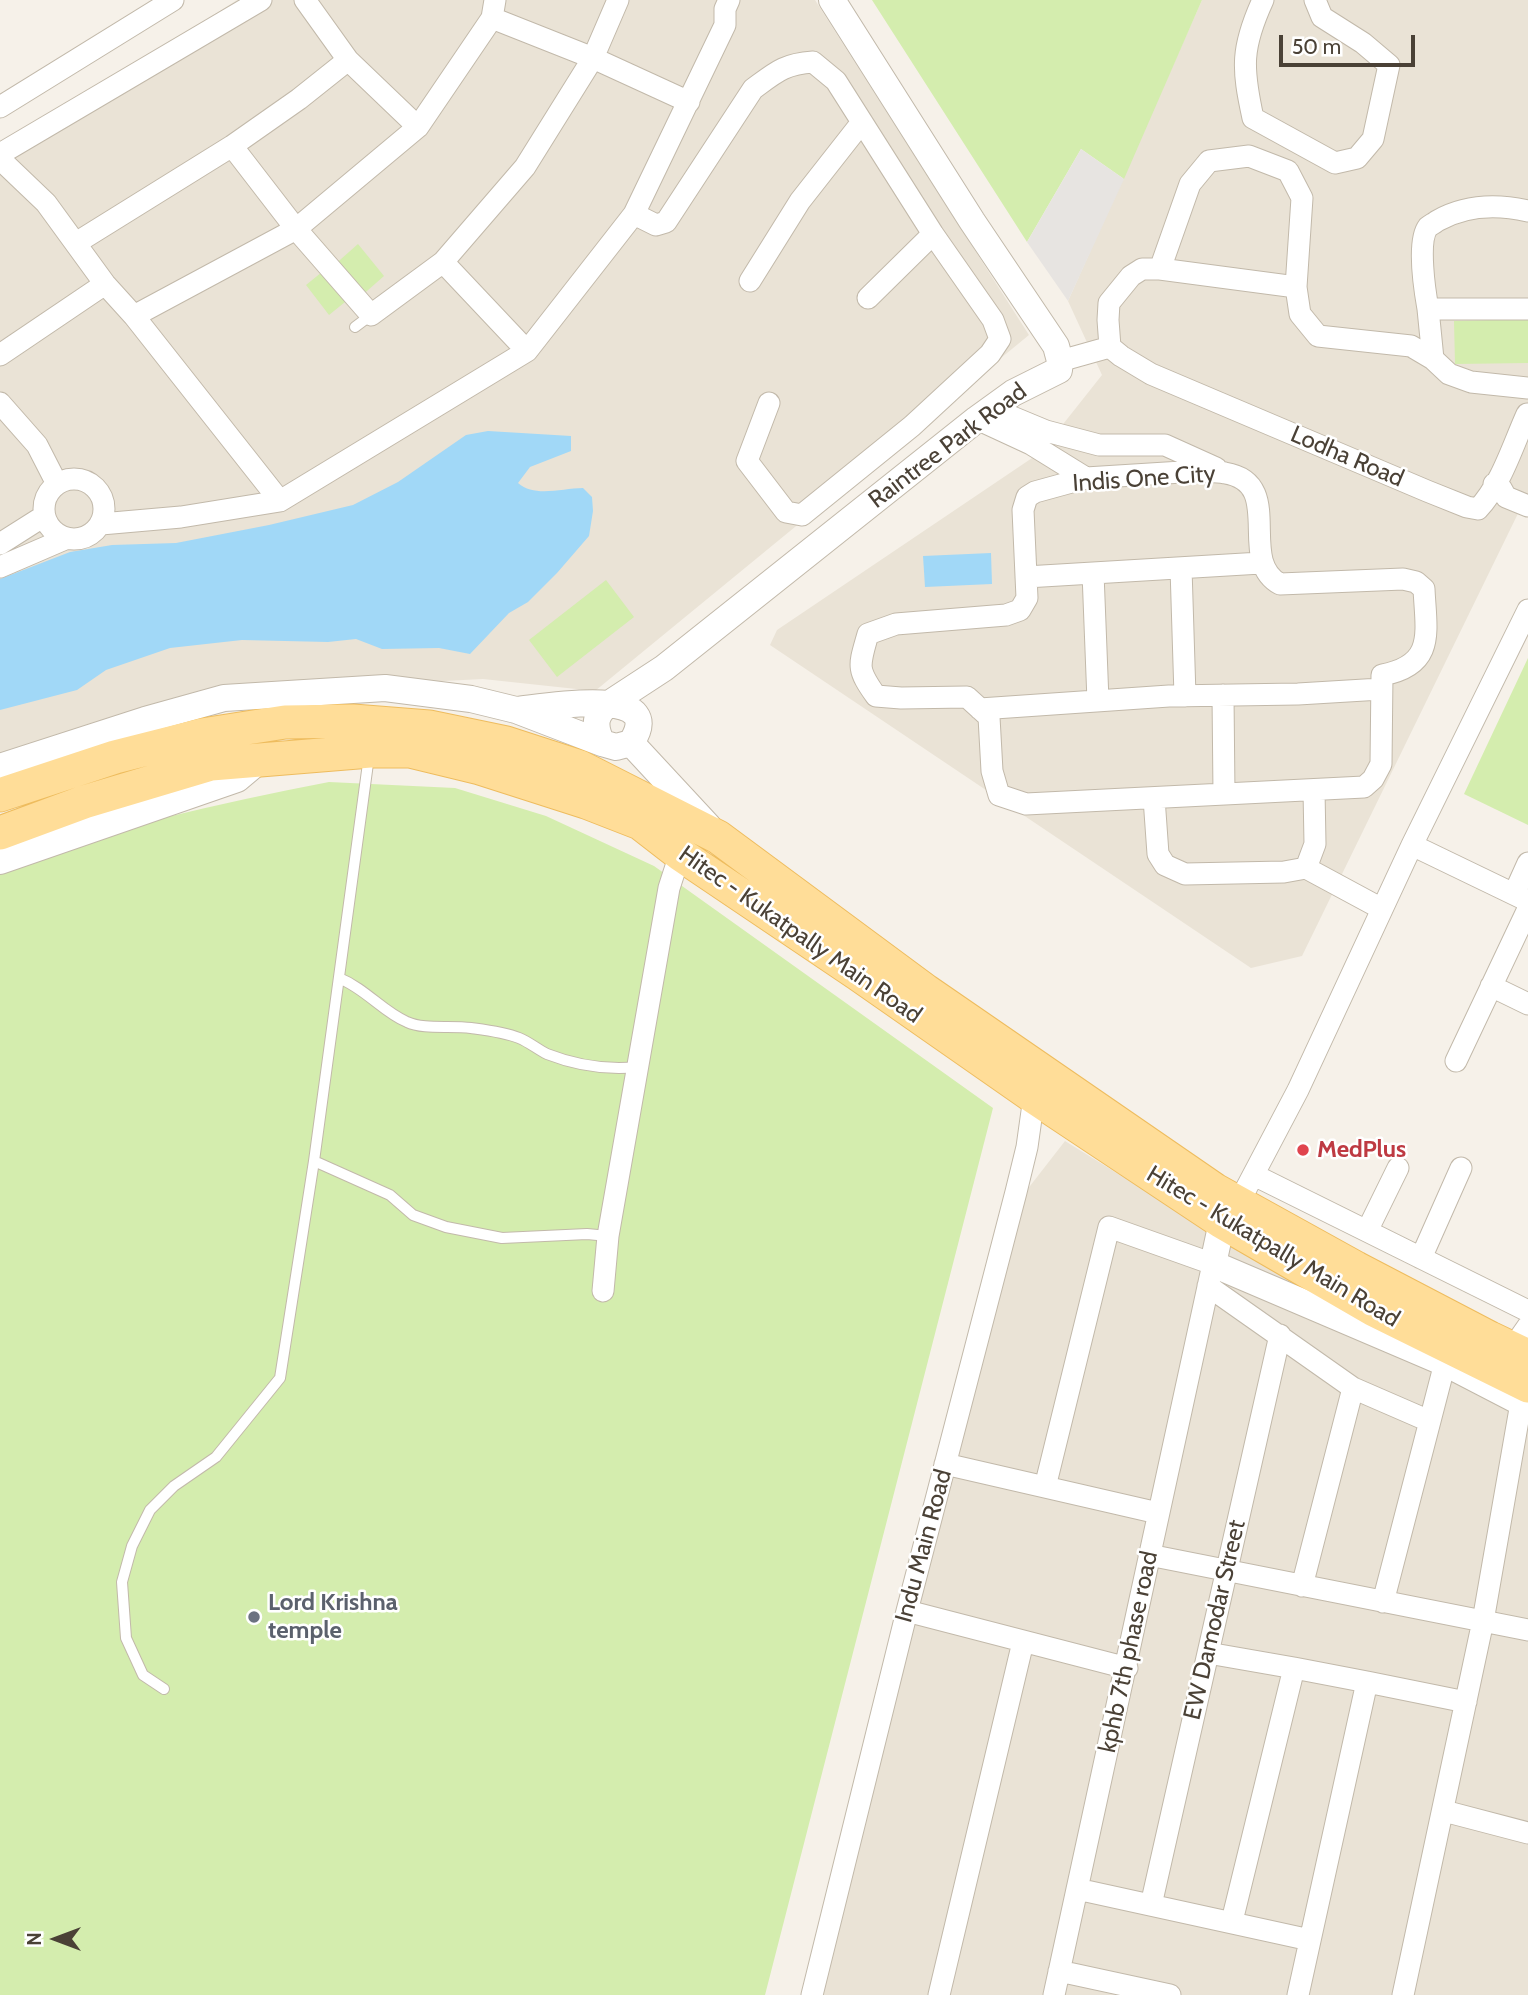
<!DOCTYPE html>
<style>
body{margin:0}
#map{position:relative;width:1528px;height:1995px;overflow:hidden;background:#f6f1e9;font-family:Cabin,sans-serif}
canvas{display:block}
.north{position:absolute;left:21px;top:1904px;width:70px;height:70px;-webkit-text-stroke:5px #fff;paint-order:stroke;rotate:270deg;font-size:19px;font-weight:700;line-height:28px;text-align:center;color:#4a4136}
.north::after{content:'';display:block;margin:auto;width:24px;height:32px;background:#4a4136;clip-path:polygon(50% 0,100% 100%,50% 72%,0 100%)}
.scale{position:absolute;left:1279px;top:35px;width:136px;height:32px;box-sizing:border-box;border:4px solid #4a4136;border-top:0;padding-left:9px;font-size:21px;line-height:24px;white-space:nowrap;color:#4a4136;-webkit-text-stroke:5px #fff;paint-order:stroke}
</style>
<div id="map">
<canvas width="1528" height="1995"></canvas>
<div class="north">N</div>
<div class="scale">50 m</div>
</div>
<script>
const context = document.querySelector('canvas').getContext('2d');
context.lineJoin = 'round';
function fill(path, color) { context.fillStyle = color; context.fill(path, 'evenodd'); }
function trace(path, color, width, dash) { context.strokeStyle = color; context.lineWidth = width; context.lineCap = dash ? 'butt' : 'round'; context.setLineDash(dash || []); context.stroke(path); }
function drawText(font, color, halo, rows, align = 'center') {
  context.font = font + ' Cabin,sans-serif'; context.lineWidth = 5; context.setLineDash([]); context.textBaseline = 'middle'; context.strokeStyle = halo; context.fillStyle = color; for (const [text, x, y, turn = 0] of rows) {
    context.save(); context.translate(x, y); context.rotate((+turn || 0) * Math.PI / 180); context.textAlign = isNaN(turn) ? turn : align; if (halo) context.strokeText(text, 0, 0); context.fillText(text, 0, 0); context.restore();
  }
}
fill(new Path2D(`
 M237,0H815L1029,335L595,691L483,679L248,691L0,765V151Z
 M1202,0H1528V493L1302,956L1251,968L770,645L777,630L1041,452L1102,375L1068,301Z
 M1065,1141L1238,1248L1528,1393V1995H822L902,1644L1023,1195Z`), '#eae3d6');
fill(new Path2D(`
 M872,0H1202L1124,179L1081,149L1027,242Z
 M358,244L384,276L359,298L332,267Z
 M327,268L350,298L329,315L306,285Z
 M1528,319V363L1455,364L1454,321Z
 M606,580L634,617L557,677L529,640Z
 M1528,658V825L1464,794Z
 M329,782L455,788L546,816L654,866L993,1108L765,1995H0V863C108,830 217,803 329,782Z`), '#d4edae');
fill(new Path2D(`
 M1081,149L1124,179L1068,301L1027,242Z`), '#e7e4e1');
fill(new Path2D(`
 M488,431L571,436V451L530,467L518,483C535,498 562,488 583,488L592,497L593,511L589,536L557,573L528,602L509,613L470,654L439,648L382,649L356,639L328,642L242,640L170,648L106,670L77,690L0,710V579L70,552L112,545L176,543L269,525L353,505L398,482L466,435Z
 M991,553L992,584L925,587L923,556Z`), '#a1d8f7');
const service = new Path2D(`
 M355,327L371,315
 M339,978C366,989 383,1012 407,1022C424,1030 451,1025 471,1028C486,1030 504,1032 519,1038C529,1042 537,1049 547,1054C575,1065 608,1070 638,1067
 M314,1161L390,1195L413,1215L446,1227L502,1238L587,1234L608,1236
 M164,1689L143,1675L126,1638L122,1582L132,1546L150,1510L174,1486L216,1457L280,1378L314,1161L369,756`);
const minor = new Path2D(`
 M305,0L348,60L418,127
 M495,0L492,18L593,58L689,102
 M1263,0C1241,48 1242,68 1253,118L1335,163L1357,158L1373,139L1389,65L1363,43L1322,17L1315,0
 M492,18L418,127L296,229L371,315L443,262L525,167L593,58L618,0
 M0,107L173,0
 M232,146L296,229L134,316L280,501
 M0,154L261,0
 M0,159L46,203L105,284L134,316
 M634,214L656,225L666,222L753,89C776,72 784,64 813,62L836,81L933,234L993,320L1000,339L990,354L912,426L802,515L786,512L747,461L769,403
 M76,243L232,146L299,99L348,60
 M443,262L527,351
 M1160,269L1190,184L1209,161L1249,156L1288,171L1302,198L1296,287
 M750,281L800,201L862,122
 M868,298L933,234
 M1428,309C1425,292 1417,241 1428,227C1429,226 1436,222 1437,221C1465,205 1497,204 1528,211
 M1110,347L1108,320L1109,303L1131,276L1142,269H1160L1296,287L1300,314L1318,336L1411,346L1433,359L1449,374L1471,382L1528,388
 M0,355L105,284
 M1433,359L1428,309H1528
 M1060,361L1110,347L1121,356L1151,374L1427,491L1467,507L1478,509C1501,485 1513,445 1527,414
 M0,403L37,445L57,484
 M993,409L1046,431L1099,445H1165L1216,468
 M977,419L1031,444L1086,478
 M1198,471C1207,472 1216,471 1225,473C1287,483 1236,560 1280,584L1403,579L1416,582L1424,589C1426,632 1436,665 1382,675L1381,764L1373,779L1364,787L1026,804L999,795L992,771L989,717L967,697L901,698L876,696C856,668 859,666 868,634L896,624L1006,615L1020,610L1027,598L1023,510L1027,497L1035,492L1086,478Z
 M44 509a30 30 0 1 1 60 0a30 30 0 1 1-60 0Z
 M1494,484L1501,488L1506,497L1528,506
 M101,524L181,517L280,501L527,351L634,214L725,25V9L729,0
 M0,544L44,516
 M0,567L65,539
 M1181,568L1185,696
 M1093,573L1098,701
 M1026,577L1261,563
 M1223,695L1224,794
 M980,709L1169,696L1298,694L1381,689
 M1154,798L1158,854L1165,865L1185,874L1284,872L1306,868L1315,844L1314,790
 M1412,845L1528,901
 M1306,868L1382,909
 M1514,894L1528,863
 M1491,986L1528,1004
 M1456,1061L1528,909
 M1254,1175L1528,1311
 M1239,1202L1298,1090L1412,845L1528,610
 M1367,1231L1398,1168
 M1421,1258L1461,1168
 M1208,1286L1353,1388L1429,1421
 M603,1291L608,1236L669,888L680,854
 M1512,1349L1528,1326
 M945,1464L1045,1487
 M1149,1555L1528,1630
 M1302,1586L1353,1388
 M1383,1602L1445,1363
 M907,1611L1127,1668
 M1208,1653L1294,1668
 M1444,1811L1528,1833
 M1077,1889L1310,1940
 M1151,1905L1280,1335
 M1232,1921L1294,1668L1367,1682
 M1059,1971L1170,1995
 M812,1995L907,1611L1016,1192L1027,1147L1034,1097
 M939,1995L1023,1642
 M1054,1995L1213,1264L1109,1227L1045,1487L1158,1513
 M1298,1995L1367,1682L1466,1702
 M1403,1995L1483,1621L1521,1403L1528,1391`);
const tertiary = new Path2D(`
 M516,710C540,708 671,683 631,743L616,747L602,743C593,725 594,713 612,702L664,668L977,419L1013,393L1059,370L1060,361L1056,346L972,221L832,0
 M631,743L708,826
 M0,767L145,720L224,698L385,688L471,699L516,710L602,743
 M0,861L237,779L262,758
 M1222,1222L1213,1264L1445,1363L1528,1406`);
const primary = new Path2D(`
 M0,795L115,757L202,735L285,722L353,721L429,727L506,743L580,767L718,837L926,991L1215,1190L1356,1268L1490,1338L1528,1356
 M0,833L84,802L211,764L370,751H410L480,768L586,802L640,823L680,854L858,974L1034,1097L1222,1222L1374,1310L1528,1386`);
trace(service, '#c2b9aa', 12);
trace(minor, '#c2b9aa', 23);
trace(tertiary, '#c2b9aa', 28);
trace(primary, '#eebc5e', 35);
trace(service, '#fff', 10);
trace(minor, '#fff', 21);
trace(tertiary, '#fff', 26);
trace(primary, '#ffdd98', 33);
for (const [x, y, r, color] of [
 [1303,1150,7,"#e0444e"],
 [254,1617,7,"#6b7280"]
]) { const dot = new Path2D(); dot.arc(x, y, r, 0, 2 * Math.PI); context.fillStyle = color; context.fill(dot); trace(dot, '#fff', 2.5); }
drawText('24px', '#4a4136', '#fff', [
 ["Raintree Park Road",948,446,-37],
 ["Lodha Road",1347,457,23],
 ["Indis One City",1144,479,-4],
 ["Hitec - Kukatpally Main Road",800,935,35],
 ["Hitec - Kukatpally Main Road",1273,1247,31],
 ["Indu Main Road",924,1546,-75],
 ["EW Damodar Street",1215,1620,-77],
 ["kphb 7th phase road",1129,1652,-78]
]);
drawText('bold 24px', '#be3a42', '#fff', [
 ["MedPlus",1317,1150]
], 'left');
drawText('bold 24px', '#5b616d', '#fff', [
 ["Lord Krishna",268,1603],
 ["temple",268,1631]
], 'left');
</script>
